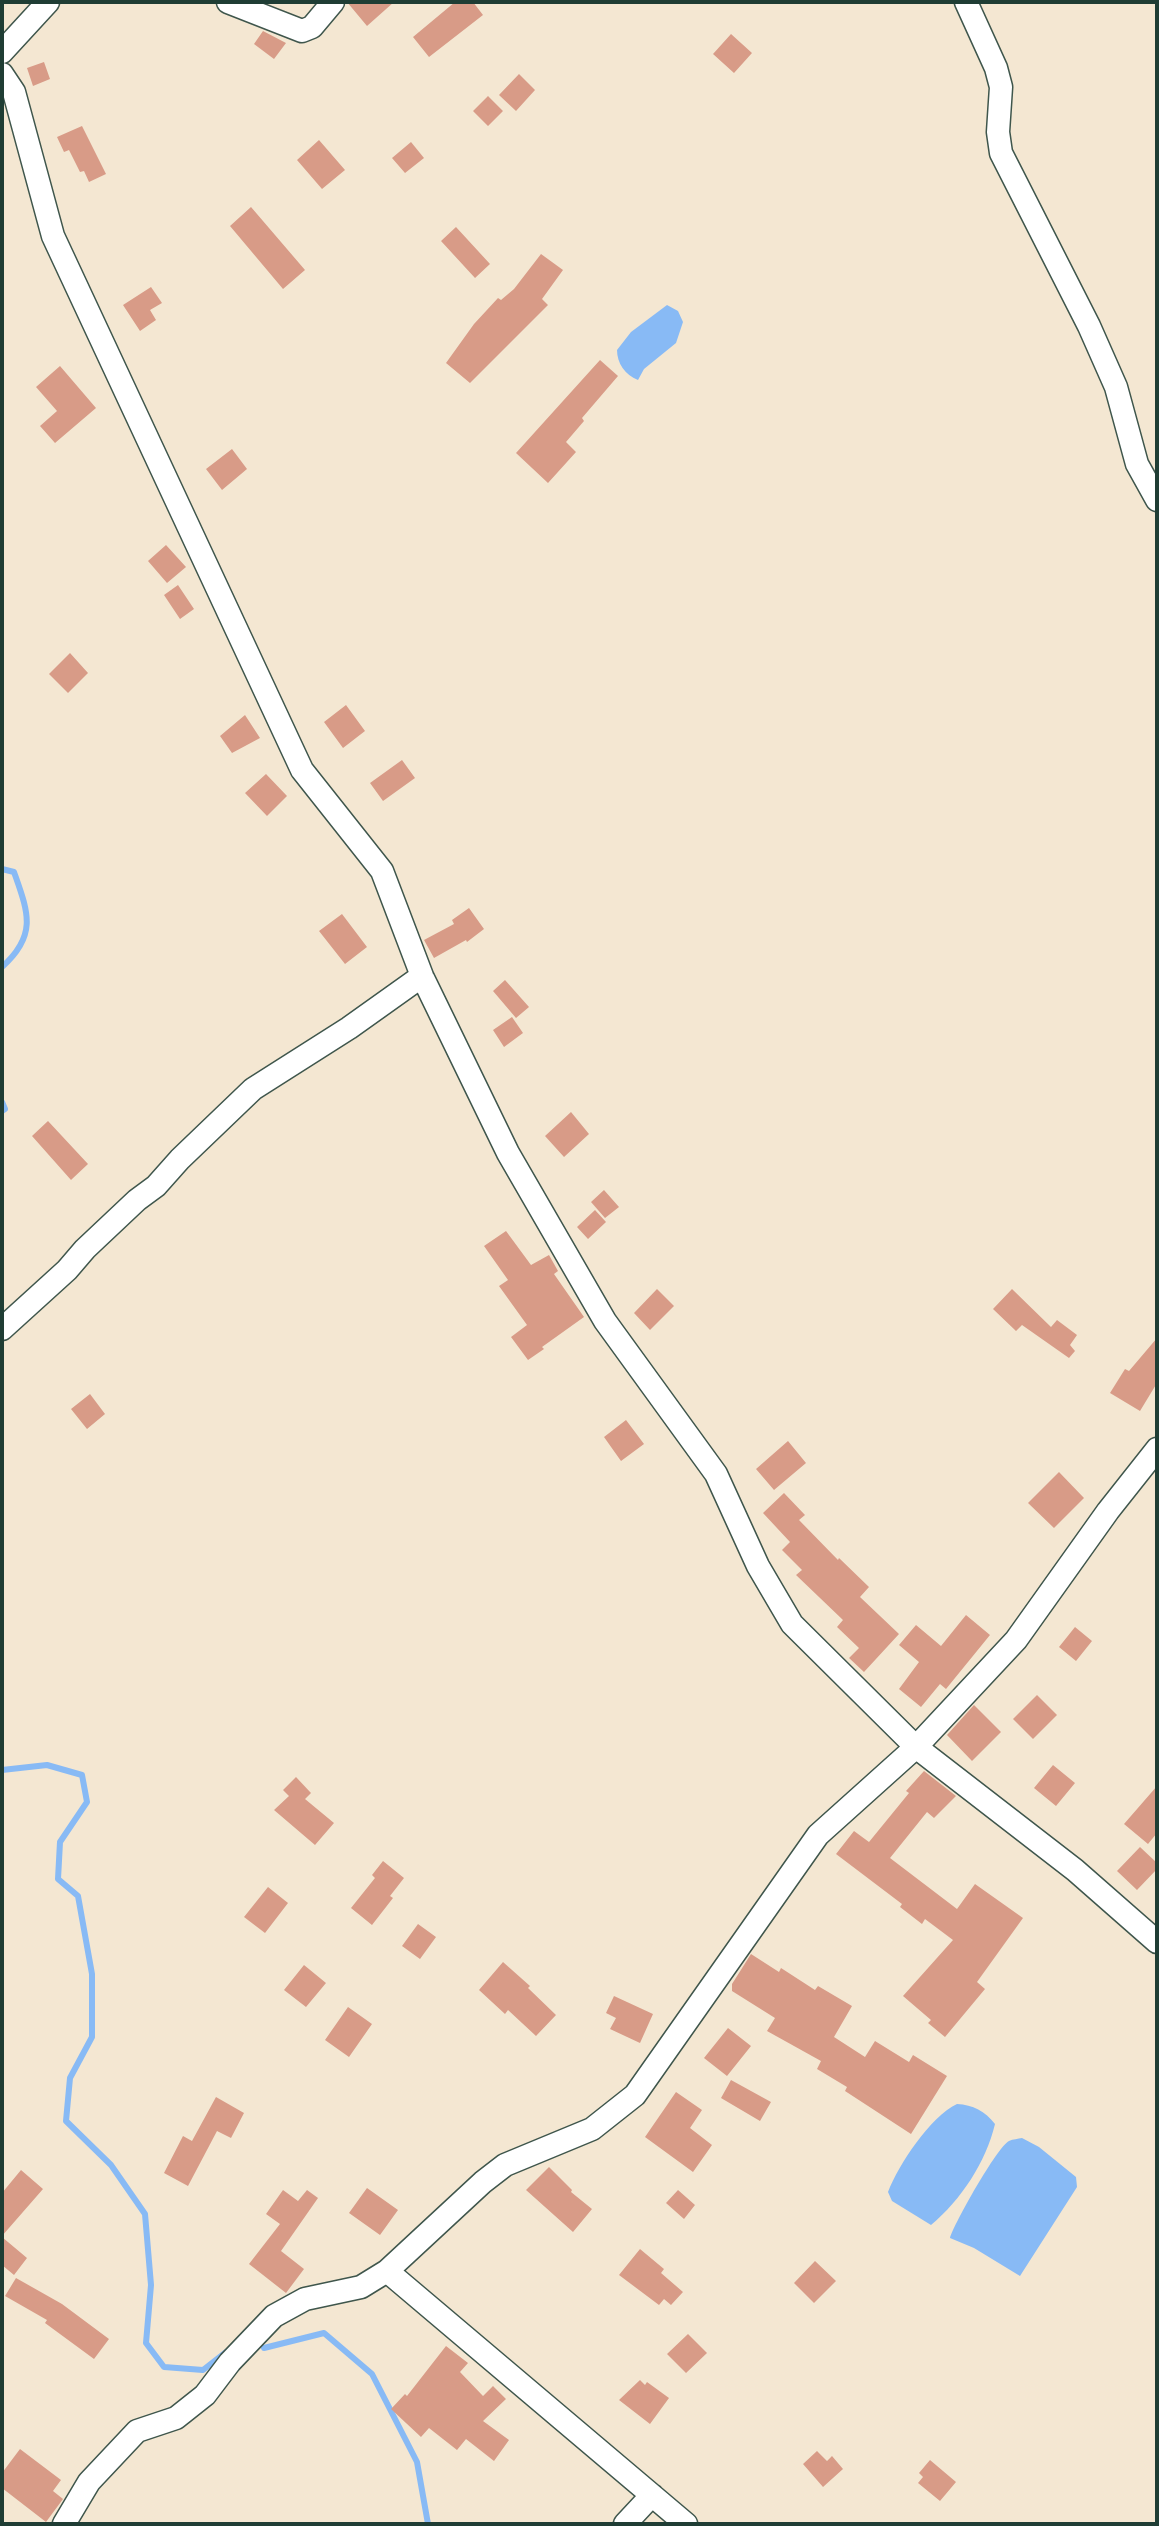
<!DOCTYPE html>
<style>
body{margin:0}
#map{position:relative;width:1159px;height:2526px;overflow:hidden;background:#f4e7d2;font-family:"IM FELL Double Pica",serif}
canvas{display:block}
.frame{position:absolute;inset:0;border:4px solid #1f3d34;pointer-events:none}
</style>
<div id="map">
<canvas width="1159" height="2526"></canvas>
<div class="frame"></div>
</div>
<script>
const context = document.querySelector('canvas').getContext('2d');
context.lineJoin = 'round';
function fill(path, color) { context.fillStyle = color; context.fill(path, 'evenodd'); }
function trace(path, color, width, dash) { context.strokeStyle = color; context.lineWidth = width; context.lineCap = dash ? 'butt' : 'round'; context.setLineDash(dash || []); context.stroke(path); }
fill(new Path2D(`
 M667,305L678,311L683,322L676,343L644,369L638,380C625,375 617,363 617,350L631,332Z
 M957,2104C973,2105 985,2111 995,2124C986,2162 961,2200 931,2225L892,2201L888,2192C899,2164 930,2117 957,2104Z
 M1022,2138L1039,2147L1076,2177L1077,2187L1020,2276L974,2248L950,2238C954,2224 997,2147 1009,2141C1013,2139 1018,2139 1022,2138Z`), '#88baf5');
trace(new Path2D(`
 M2,869L14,872C28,912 38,935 2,967
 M2,1102L5,1109L2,1111
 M2,1770L47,1765L82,1775L87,1802L60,1842L58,1879L78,1896L92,1974V2037L70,2078L66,2121L111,2165L145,2214L151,2285L146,2343L164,2367L203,2370L226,2352
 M264,2348L324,2333L372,2374L417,2462L428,2524`), '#88baf5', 6);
fill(new Path2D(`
 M347,2H394L367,26Z
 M455,2H473L483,15L429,57L413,37Z
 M263,31L286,43L274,59L254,44Z
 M731,34L752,53L734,73L713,54Z
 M44,62L50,79L33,86L27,68Z
 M519,74L535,90L516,111L499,95Z
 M488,96L503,111L488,126L473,111Z
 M82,126L106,174L89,182L84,171L80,172L69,150L64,152L57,137Z
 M319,140L345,170L322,189L297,160Z
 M411,142L424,158L405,173L392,158Z
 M251,207L305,270L283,289L230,226Z
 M456,227L490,264L475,278L441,241Z
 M541,254L563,270L542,299L548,305L470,383L446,363L474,324L498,298L501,300L514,289Z
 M151,287L162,303L150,310L156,320L140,331L123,305Z
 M600,360L618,376L582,418L584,421L566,442L576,452L548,483L516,453Z
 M60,366L96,408L55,443L40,426L57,411L36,387Z
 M232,449L247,469L222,490L206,469Z
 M166,545L186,567L167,583L148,561Z
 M178,585L194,609L180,619L164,595Z
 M70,653L88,673L68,693L49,674Z
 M346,705L365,731L343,748L324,722Z
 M245,715L260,738L232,753L220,736Z
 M402,760L415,778L383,801L370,783Z
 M266,774L287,796L267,816L245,793Z
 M469,908L484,929L467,942L466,940L434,958L424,940L454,924L452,920Z
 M342,914L367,947L345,964L319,931Z
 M505,980L529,1007L516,1018L493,991Z
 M512,1017L523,1033L504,1047L493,1030Z
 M571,1112L589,1134L564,1157L545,1136Z
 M48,1121L88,1164L71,1180L32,1136Z
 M604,1190L619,1207L605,1218L591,1202Z
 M595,1210L606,1222L588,1239L577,1227Z
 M506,1231L531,1265L549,1255L558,1271L554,1274L584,1317L542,1347L544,1349L528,1360L511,1337L527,1325L499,1286L508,1280L484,1246Z
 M657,1289L674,1306L650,1330L634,1313Z
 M1012,1289L1051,1327L1057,1320L1077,1335L1070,1345L1075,1351L1069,1358L1022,1325L1016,1331L993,1309Z
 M1157,1338V1383L1140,1411L1110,1393L1125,1369L1129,1371Z
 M90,1394L105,1414L87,1429L71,1409Z
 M626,1420L644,1444L621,1461L604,1437Z
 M788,1441L806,1463L774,1490L756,1469Z
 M1059,1472L1084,1498L1054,1528L1028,1503Z
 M784,1493L805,1515L799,1520L838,1560L839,1558L869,1587L860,1597L899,1634L864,1672L849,1658L859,1648L837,1627L843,1620L796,1575L802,1570L782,1550L790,1542L763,1513Z
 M966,1615L990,1635L946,1689L940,1684L921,1707L899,1689L919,1662L899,1645L916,1625L941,1646Z
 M1075,1627L1092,1641L1076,1661L1059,1647Z
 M1037,1695L1057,1715L1033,1739L1013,1719Z
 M974,1705L1001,1732L972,1761L947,1735Z
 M1053,1765L1075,1783L1056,1806L1034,1788Z
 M924,1771L956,1796L934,1818L927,1812L890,1858L957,1909L975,1884L1023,1918L977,1982L985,1989L945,2037L928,2023L931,2020L903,1996L953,1940L925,1919L922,1924L900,1907L902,1904L836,1854L854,1831L869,1842L909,1793L906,1791Z
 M296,1777L311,1793L305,1799L334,1823L315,1845L274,1810L289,1796L283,1790Z
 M1157,1786V1833L1148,1844L1124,1824Z
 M1140,1847L1157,1863V1869L1137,1890L1117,1871Z
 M383,1861L404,1878L390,1896L393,1898L372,1925L351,1908L375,1878L372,1875Z
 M268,1887L288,1903L265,1933L244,1917Z
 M418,1924L436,1937L420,1959L402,1946Z
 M751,1954L779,1972L781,1968L815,1990L818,1986L852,2006L834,2037L865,2057L875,2041L909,2062L913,2055L947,2076L911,2134L845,2091L847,2087L817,2069L821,2061L767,2031L775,2018L732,1991V1984Z
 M503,1962L530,1986L528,1988L556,2015L536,2036L508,2010L505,2014L479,1990Z
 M304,1965L326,1983L306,2007L284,1990Z
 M614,1996L653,2014L640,2043L610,2029L616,2018L606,2013Z
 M348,2007L372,2024L349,2057L325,2040Z
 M728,2028L751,2046L727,2076L704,2058Z
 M731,2080L771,2102L760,2121L721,2098Z
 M676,2092L702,2110L690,2128L712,2145L693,2172L645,2137Z
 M216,2097L244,2113L231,2138L217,2131L188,2186L164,2173L183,2136L192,2141Z
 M549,2167L572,2190L571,2192L592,2209L573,2232L526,2190Z
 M21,2170L43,2189L2,2236V2193Z
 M367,2188L398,2210L380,2235L349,2213Z
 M283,2190L298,2201L307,2190L318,2198L281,2251L304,2269L286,2293L249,2264L280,2224L266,2214Z
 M678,2190L695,2205L684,2219L666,2203Z
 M2,2237L27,2258L14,2275L2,2265Z
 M640,2249L664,2269L661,2273L683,2292L671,2305L664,2299L659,2305L619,2275Z
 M815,2261L836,2281L814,2303L794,2283Z
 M16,2278L62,2304L109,2339L94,2359L45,2323L47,2320L5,2296Z
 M688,2334L707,2353L686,2373L667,2354Z
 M446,2346L468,2363L460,2372L483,2396L493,2386L506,2399L483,2421L509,2440L494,2461L466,2439L457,2450L429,2428L421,2437L391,2409L405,2394L407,2396Z
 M640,2380L645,2385L647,2382L669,2398L650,2424L619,2400Z
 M20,2449L61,2480L53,2491L63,2499L46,2522L2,2488V2473Z
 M817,2451L827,2461L832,2456L843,2469L823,2487L803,2464Z
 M930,2460L956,2482L940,2501L918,2483L923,2477L919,2473Z`), '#d89b87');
const minor = new Path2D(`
 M228,2L302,31L312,27L333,2
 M966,2L996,68L1001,87L998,132L1001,153L1089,326L1116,387L1137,464L1157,500
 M2,52L48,2
 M2,74L14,92L53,236L302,770L382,871L422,976L508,1153L605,1321L716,1474L758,1566L792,1624L916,1747L1075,1870L1157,1942
 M2,1329L67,1270L85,1249L137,1200L156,1186L180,1159L253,1089L349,1028L422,976
 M387,2271L686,2524
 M64,2524L89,2482L137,2431L176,2418L205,2395L230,2362L274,2316L305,2299L361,2287L387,2271L483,2182L505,2165L592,2129L635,2095L818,1835L916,1747L1016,1640L1108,1511L1157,1449
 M625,2524L652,2495`);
trace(minor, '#3f564c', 25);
trace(minor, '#fff', 22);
</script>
